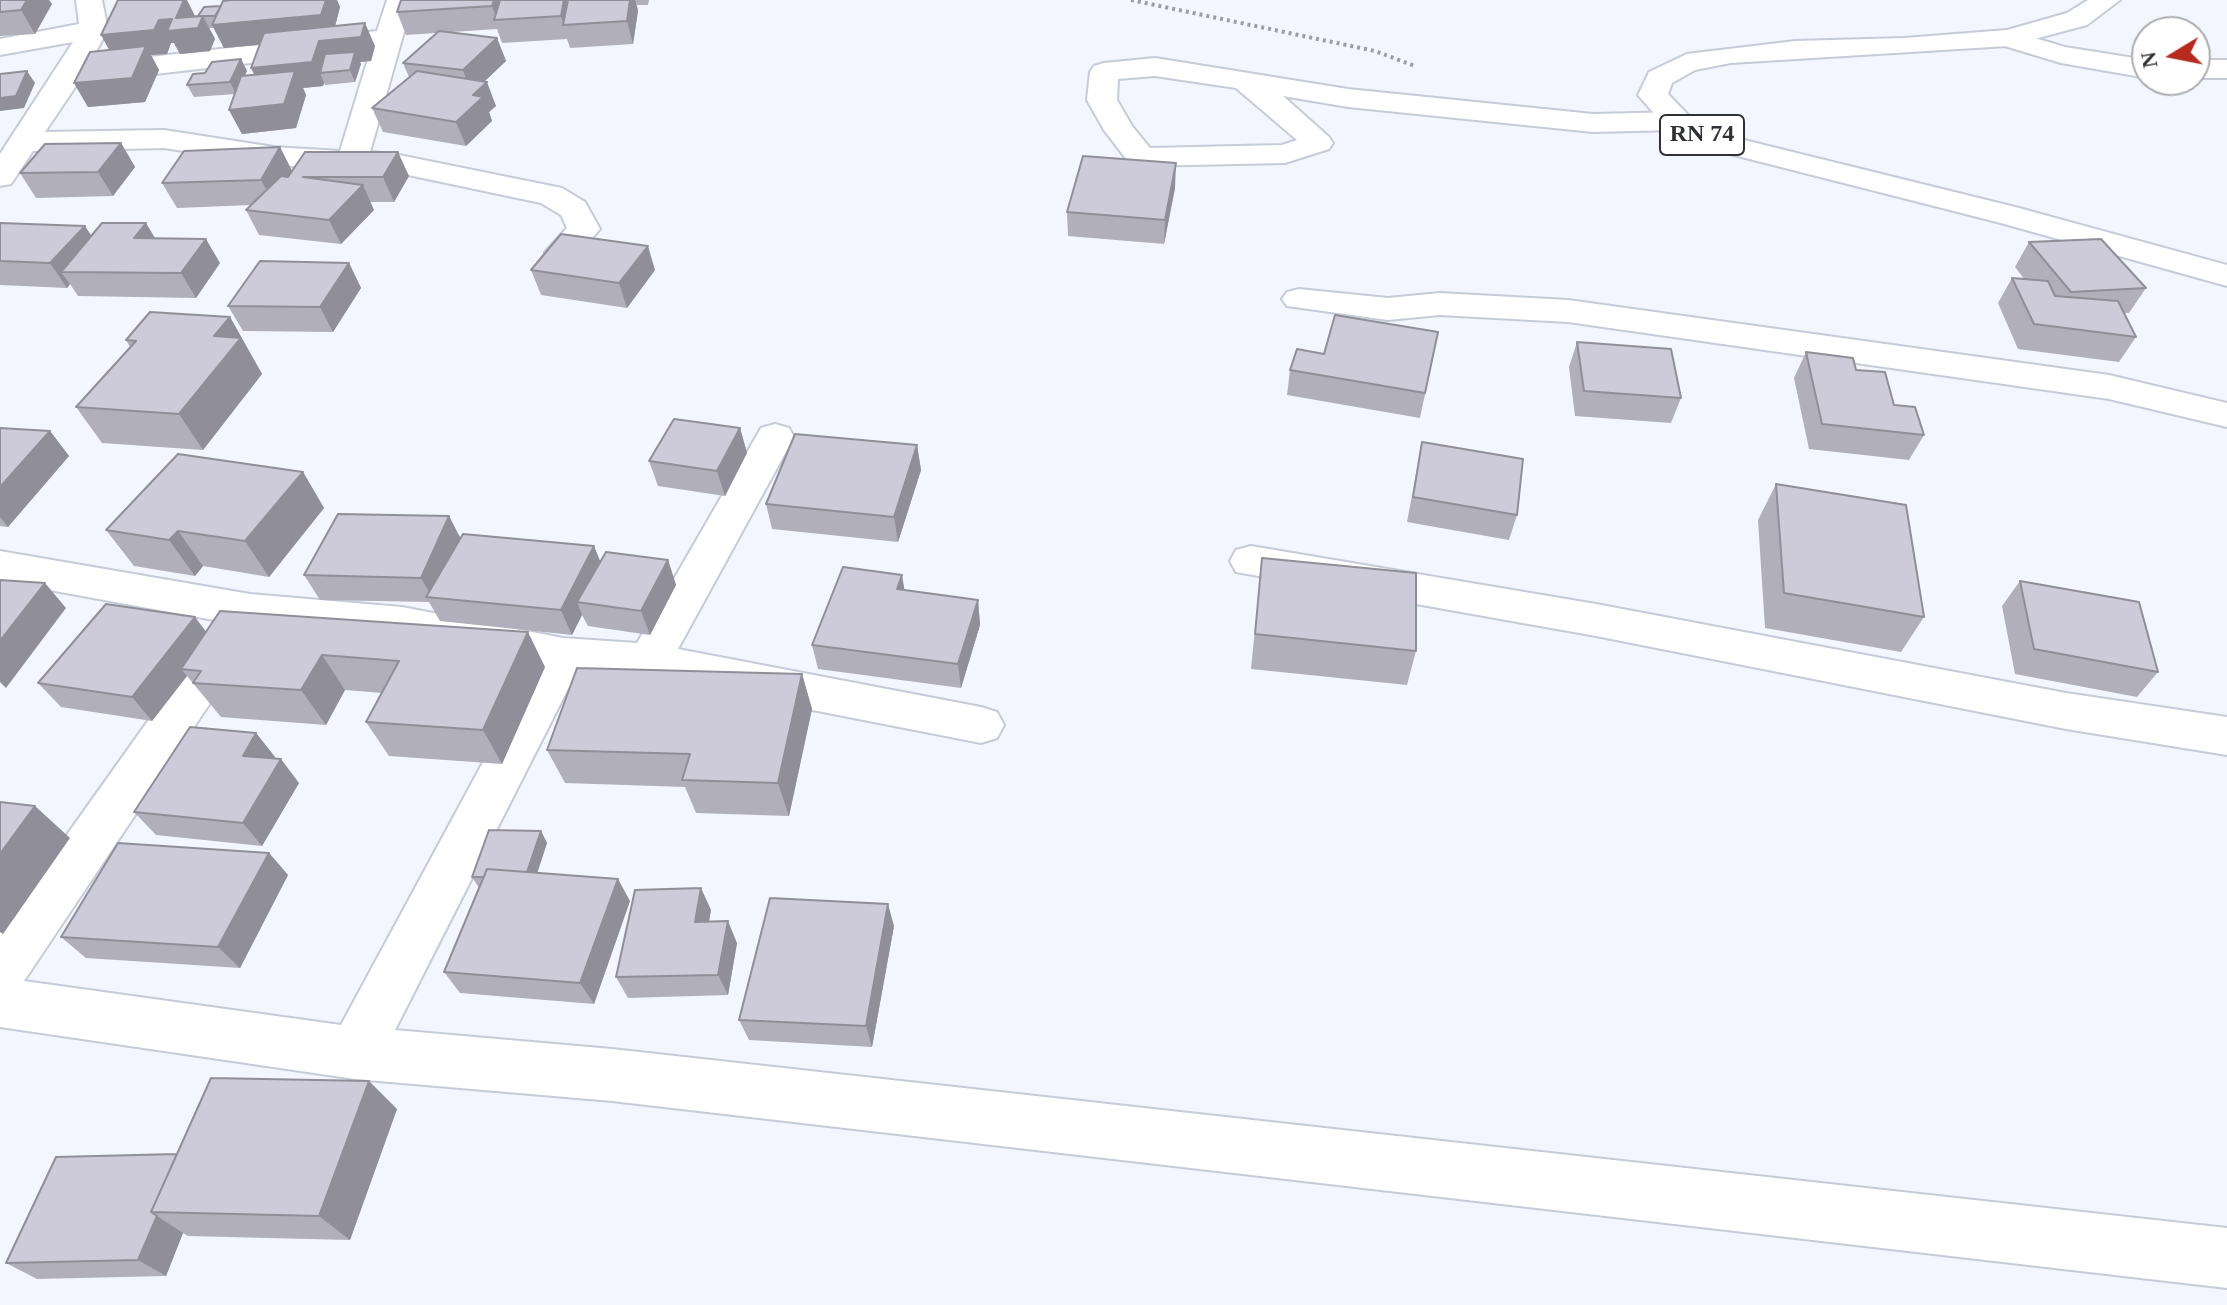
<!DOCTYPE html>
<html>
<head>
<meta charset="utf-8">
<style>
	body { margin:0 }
	#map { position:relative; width:2227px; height:1305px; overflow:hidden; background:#f3f6ff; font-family:"Times New Roman",serif }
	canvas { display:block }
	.north { position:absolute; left:2131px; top:16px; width:80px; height:80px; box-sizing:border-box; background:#fff; border:2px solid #acadaf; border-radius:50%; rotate:260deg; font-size:22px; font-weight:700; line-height:32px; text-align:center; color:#2f3136 }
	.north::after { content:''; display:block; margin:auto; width:28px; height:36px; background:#b72a1d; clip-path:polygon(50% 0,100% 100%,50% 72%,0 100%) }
</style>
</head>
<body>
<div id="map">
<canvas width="2227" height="1305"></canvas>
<div class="north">N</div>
</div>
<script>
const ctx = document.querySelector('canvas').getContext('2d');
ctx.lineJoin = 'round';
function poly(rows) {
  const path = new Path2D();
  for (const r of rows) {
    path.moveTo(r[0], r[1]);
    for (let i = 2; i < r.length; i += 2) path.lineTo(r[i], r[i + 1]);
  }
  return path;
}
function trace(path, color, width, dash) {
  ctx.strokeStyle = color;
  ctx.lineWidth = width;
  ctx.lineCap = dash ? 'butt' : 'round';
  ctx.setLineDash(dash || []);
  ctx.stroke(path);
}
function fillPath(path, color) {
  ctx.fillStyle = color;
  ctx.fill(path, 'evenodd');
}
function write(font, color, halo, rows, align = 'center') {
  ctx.font = font + ' "Times New Roman",serif';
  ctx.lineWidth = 6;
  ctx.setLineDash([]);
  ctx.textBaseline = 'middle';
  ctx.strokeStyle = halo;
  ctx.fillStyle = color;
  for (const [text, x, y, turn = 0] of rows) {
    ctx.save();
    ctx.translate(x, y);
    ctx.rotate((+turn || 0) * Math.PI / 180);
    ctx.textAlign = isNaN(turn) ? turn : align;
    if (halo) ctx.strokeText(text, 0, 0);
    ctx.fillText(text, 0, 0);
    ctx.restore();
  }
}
const path = poly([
	[1131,0,1375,51,1415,66]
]);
const minor = poly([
	[76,0,102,0,108,30,89,64,377,31,387,0,413,0,370,152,394,154,562,188,585,202,600,229,574,259,562,262,550,259,545,252,567,228,561,215,541,203,394,172,274,165,164,148,33,151,11,184,0,186,0,154,73,42,0,55,0,39,79,24,76,0],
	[371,49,340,151,274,147,164,130,45,132,78,83,371,49],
	[2008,30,2065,47,2147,60,2147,78,2061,63,1998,44,1994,38,1998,32,2008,30],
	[1155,58,1348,89,1593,114,1677,112,1688,115,1692,121,1688,127,1677,130,1593,132,1348,107,1283,96,1329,137,1333,143,1329,149,1285,163,1141,166,1130,164,1104,130,1087,100,1090,72,1094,66,1104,63,1155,58],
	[1155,76,1236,88,1297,140,1282,145,1150,148,1132,126,1117,100,1118,79,1155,76],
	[2195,60,2227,60,2227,78,2195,78,2195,60],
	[1299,289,1388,298,1440,293,1568,300,2109,375,2227,403,2227,427,2109,399,1568,322,1440,315,1388,320,1287,306,1282,299,1287,292,1299,289],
	[775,424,789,428,794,437,678,649,981,707,997,712,1004,725,997,738,981,743,649,678,576,673,395,1030,612,1049,2227,1228,2227,1288,612,1101,355,1079,0,1027,0,929,219,621,0,581,0,551,250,594,402,607,563,638,637,643,761,428,775,424],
	[261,627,402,639,535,666,341,1025,24,981,261,627],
	[1251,546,1596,604,2066,693,2227,717,2227,755,2066,729,1596,636,1236,572,1230,561,1236,550,1251,546]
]);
const primary = poly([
	[2088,0,2120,0,2087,25,2008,46,1731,63,1695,70,1672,83,1668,94,1688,115,1736,138,2019,208,2227,265,2227,286,1997,222,1714,150,1666,127,1638,95,1649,72,1687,54,1795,41,1904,38,2007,30,2067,13,2088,0]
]);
const wall = poly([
	[0,0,52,4,35,34,0,36],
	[232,0,337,0,340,7,335,26,375,46,371,61,360,62,361,64,355,82,325,85,324,83,323,86,303,88,306,95,296,128,242,134,229,110,235,94,194,97,187,85,205,73,241,59,247,71,245,76,255,75,251,68,260,45,224,48,214,28,209,28,215,39,210,51,180,54,174,43,171,43,167,54,151,55,159,70,145,102,88,107,74,83,109,50,117,3,195,16,220,6],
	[401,0,649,0,648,5,637,5,638,11,633,44,570,48,567,39,502,43,497,29,452,32,497,38,506,61,484,82,496,106,489,112,492,121,466,146,383,132,372,108,409,77,403,63,436,33,406,35,397,12],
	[121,143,135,167,113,196,36,198,20,173],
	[280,147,292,171,409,176,394,202,370,202,374,210,341,244,259,235,246,210,251,205,177,208,162,183],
	[1175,188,1164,244,1068,236,1067,212],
	[0,223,92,236,220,263,196,298,78,296,70,284,67,288,0,285],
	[2029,242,2146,288,2129,313,2124,313,2136,337,2119,362,2018,349,1998,303,2012,278,2025,280,2015,267],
	[349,263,361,288,333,332,243,331,228,306],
	[531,270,655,270,627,308,541,295],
	[230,317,262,374,203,450,102,443,76,407,130,347,126,340],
	[1438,332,1420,418,1287,395,1290,370,1324,354],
	[1577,342,1681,398,1671,423,1575,416,1569,367],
	[1806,352,1856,370,1924,435,1909,460,1809,449,1794,378],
	[0,428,50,431,69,456,8,527,0,526],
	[740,428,747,453,725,496,658,486,649,461],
	[1422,442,1517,515,1509,540,1407,522],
	[917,445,921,470,898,542,772,529,766,504],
	[303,472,324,508,269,577,203,566,195,576,134,566,106,530],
	[1776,484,1924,617,1901,652,1765,628,1758,520],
	[461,538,594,546,600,561,668,560,676,585,650,635,588,626,582,615,572,635,440,621,429,602,320,600,304,575],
	[1262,558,1416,651,1407,685,1251,669],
	[2020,581,2158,672,2137,697,2015,674,2002,606],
	[905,590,978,600,980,625,961,688,818,669,812,645],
	[206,632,545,667,502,764,389,756,366,722,382,693,345,690,326,725,221,717,187,676,152,721,61,707,38,683],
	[802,674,812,709,789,816,696,813,685,787,565,783,547,750],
	[256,733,275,757,273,759,299,783,262,846,156,835,134,812],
	[541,831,547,843,537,873,630,901,594,1004,460,993,444,972,479,888,472,877],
	[269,853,288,875,240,968,86,958,61,937],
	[711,910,709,921,737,943,728,995,628,998,616,977],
	[894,926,872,1047,749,1040,739,1020],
	[397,1109,350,1240,188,1236,183,1233,166,1276,37,1279,6,1263,177,1154]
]);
const shadedWall = poly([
	[27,0,49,0,52,4,35,34,21,10],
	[184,0,187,0,197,20,203,16,215,39,210,51,180,54,174,43,171,43,167,54,151,55,159,70,145,102,88,107,74,83,114,59,101,35,159,20],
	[326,0,337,0,340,7,332,38,224,48,212,25,219,24,215,16],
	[494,0,507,0,497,20,492,6],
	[564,0,571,0,564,25,561,16],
	[630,0,635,0,638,11,633,44,627,21],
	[365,23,375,46,371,61,360,62,361,64,355,82,350,70,320,73,324,83,323,86,303,88,306,95,296,128,242,134,229,110,263,92,251,68],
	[497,38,506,61,471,94,463,70],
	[241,59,247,71,236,94,230,82],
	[27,71,35,83,24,108,0,111,0,98],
	[487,82,496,106,489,112,492,121,466,146,456,122,473,95],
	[121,143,135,167,113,196,98,172],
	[280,147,292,171,274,204,261,180],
	[398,152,409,176,394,202,383,177],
	[1176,163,1175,188,1164,244,1165,220],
	[363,185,374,210,341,244,329,220],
	[146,223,161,248,134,238],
	[85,226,101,250,61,272,70,284,67,288,50,263],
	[206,239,220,263,196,298,181,273],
	[648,246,655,270,627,308,619,283],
	[349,263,361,288,333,332,320,307],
	[230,317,262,374,203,450,179,414,214,336],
	[740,428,747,453,725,496,717,471],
	[50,431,69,456,8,527,0,517,0,487],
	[917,445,921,470,898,542,894,517],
	[303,472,324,508,269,577,245,541],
	[449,516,462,541,432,597,421,578],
	[178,531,203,566,195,576,169,540],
	[594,546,604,571,577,602,582,615,572,635,561,610],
	[668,560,676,585,650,635,641,611],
	[902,575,906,599,897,589],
	[45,583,66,608,6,688,0,682,0,641],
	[978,600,980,625,961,688,958,664],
	[195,617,213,641,181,669,187,676,152,721,132,697],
	[528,632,545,667,502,764,483,730],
	[322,655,345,690,326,725,301,690],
	[802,674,812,709,789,816,778,783],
	[256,733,275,757,262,779,243,756],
	[281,759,299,783,262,846,243,823],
	[35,806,70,838,3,934,0,932,0,854],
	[541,831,547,843,532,889,525,878],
	[269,853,288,875,240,968,218,947],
	[618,879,630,901,594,1004,580,983],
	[701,888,711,910,705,943,695,922],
	[888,904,894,926,872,1047,866,1026],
	[728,921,737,943,728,995,718,975],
	[369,1081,397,1109,350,1240,319,1216],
	[157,1216,183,1233,166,1276,138,1260]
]);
const building = poly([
	[0,0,27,0,21,10,0,12,0,0],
	[118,0,184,0,176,18,203,16,198,28,167,31,172,19,159,20,154,30,101,35,118,0],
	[232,0,326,0,321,15,212,25,223,1,232,0],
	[401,0,494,0,492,6,397,12,401,0],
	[500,0,564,0,561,16,494,20,500,0],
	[568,0,630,0,627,21,563,25,568,0],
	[221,6,215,16,198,16,204,7,221,6],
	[365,23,361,37,319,41,312,62,251,68,264,33,365,23],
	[439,31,497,38,463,70,403,63,439,31],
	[146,46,132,78,74,83,90,52,146,46],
	[355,52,350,70,320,73,325,54,355,52],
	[241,59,230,82,187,85,193,74,205,73,212,62,241,59],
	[27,71,16,96,0,98,0,74,27,71],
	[295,71,284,104,229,110,241,76,295,71],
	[417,71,487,82,473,95,483,97,456,122,372,108,417,71],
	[121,143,98,172,20,173,45,144,121,143],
	[280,147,261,180,162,183,184,151,280,147],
	[305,152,398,152,383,177,303,177,363,185,329,220,246,210,281,176,288,177,305,152],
	[1083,156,1176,163,1165,220,1067,212,1083,156],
	[0,223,85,226,50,263,0,261,0,223],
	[102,223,146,223,134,238,206,239,181,273,61,272,102,223],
	[561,234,648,246,619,283,531,270,561,234],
	[2101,239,2146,288,2071,292,2029,242,2101,239],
	[260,261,349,263,320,307,228,306,260,261],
	[2012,278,2048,281,2055,296,2118,301,2136,337,2034,324,2012,278],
	[150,312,230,317,214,336,241,338,179,414,76,407,136,341,126,340,150,312],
	[1335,315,1438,332,1425,393,1290,370,1297,349,1324,354,1335,315],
	[1577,342,1671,349,1681,398,1584,391,1577,342],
	[1806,352,1853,358,1856,370,1885,372,1894,405,1915,407,1924,435,1822,424,1806,352],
	[674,419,740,428,717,471,649,461,674,419],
	[0,428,50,431,0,487,0,428],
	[795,434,917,445,894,517,766,504,795,434],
	[1422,442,1523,459,1517,515,1413,497,1422,442],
	[178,454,303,472,245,541,178,531,169,540,106,530,178,454],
	[1776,484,1906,505,1924,617,1784,593,1776,484],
	[338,514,449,516,421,578,304,575,338,514],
	[463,534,594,546,561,610,426,597,463,534],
	[606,552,668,560,641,611,577,602,606,552],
	[1262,558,1416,573,1416,651,1255,634,1262,558],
	[843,567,902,575,897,589,978,600,958,664,812,645,843,567],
	[0,580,45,583,0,641,0,580],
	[2020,581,2139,602,2158,672,2034,649,2020,581],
	[106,604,195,617,132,697,38,683,106,604],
	[220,611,528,632,483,730,366,722,399,661,322,655,301,690,193,683,201,671,181,669,220,611],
	[577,668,802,674,778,783,682,780,690,754,547,750,577,668],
	[190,727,256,733,243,756,281,759,243,823,134,812,190,727],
	[0,802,35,806,0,854,0,802],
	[489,830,541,831,527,872,487,869,484,877,472,877,489,830],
	[118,843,269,853,218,947,61,937,118,843],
	[487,869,618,879,580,983,444,972,487,869],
	[701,888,695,922,728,921,718,975,616,977,635,890,701,888],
	[770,898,888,904,866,1026,739,1020,770,898],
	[211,1078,369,1081,319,1216,151,1212,211,1078],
	[177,1154,151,1212,157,1216,138,1260,6,1263,56,1157,177,1154]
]);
const shields = [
	[1702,135,84]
];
const shieldNames = [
	["RN 74",1702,135]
];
trace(minor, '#c6cbd9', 4);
trace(primary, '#c6cbd9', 4);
trace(path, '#9c9ea5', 4, [3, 4]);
fillPath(minor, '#fff');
fillPath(primary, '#fff');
fillPath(wall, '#b0afbb');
fillPath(shadedWall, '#908e98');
fillPath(building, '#cdcbd9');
trace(building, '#908e98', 2);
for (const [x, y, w] of shields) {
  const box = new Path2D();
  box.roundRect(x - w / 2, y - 20, w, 40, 6);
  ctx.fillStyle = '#fff';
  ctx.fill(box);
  trace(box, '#2f3136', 2);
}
write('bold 24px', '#2f3136', null, shieldNames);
</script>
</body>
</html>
